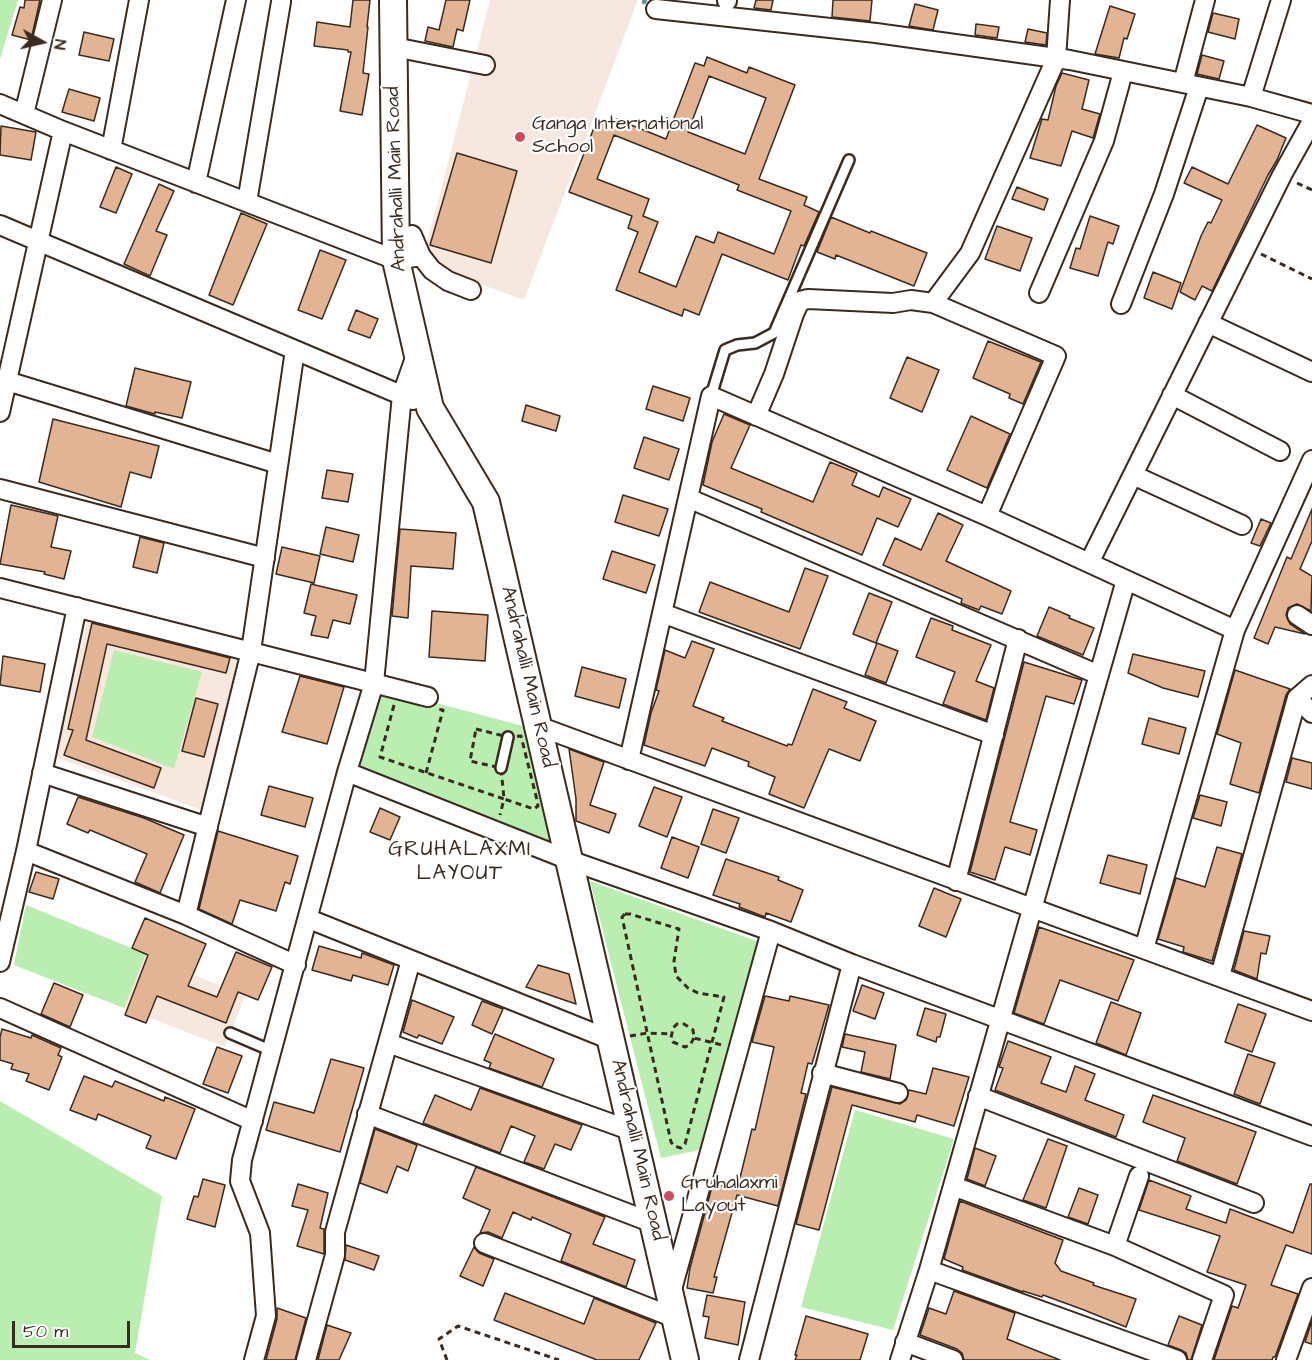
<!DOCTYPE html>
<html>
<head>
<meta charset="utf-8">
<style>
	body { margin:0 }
	#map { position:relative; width:1312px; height:1360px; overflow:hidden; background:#fff; font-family:"Architects Daughter",sans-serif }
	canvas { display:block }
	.north { position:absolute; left:12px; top:12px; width:60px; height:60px; -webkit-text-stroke:4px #fff; paint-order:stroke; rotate:98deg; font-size:16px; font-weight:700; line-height:24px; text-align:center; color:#3b2a1e }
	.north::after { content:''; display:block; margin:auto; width:21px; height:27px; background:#3b2a1e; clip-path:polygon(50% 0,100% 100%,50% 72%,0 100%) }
	.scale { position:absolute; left:12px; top:1321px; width:118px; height:27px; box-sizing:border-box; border:3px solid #3b2a1e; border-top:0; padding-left:8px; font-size:18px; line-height:21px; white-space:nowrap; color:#3b2a1e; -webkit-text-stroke:4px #fff; paint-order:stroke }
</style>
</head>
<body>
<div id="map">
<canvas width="1312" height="1360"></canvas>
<div class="north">N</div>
<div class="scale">50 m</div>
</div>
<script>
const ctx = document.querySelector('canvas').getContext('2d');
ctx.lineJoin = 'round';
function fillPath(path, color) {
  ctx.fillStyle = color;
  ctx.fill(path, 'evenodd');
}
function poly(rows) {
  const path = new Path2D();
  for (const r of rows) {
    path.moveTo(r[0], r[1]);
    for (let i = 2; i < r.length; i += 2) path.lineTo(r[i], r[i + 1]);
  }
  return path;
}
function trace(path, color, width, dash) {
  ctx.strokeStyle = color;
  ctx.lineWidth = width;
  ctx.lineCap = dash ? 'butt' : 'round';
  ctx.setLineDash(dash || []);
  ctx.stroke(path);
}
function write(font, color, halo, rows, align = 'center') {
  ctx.font = font + ' "Architects Daughter",sans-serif';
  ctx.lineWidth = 4.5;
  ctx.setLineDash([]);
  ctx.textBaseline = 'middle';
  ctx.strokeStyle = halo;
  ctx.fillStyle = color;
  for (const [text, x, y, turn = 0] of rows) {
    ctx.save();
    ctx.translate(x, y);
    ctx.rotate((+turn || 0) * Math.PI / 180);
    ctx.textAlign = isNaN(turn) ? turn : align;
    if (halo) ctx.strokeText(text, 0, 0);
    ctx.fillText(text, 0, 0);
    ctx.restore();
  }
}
const built = poly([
	[490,0,638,0,524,300,434,267,425,251],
	[88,615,243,655,202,810,55,757],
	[26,905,245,996,225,1047,14,965]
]);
const green = poly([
	[0,0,18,0,0,59],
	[114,650,202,672,174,769,92,737],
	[379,688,523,726,551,844,360,770],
	[590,881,762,943,700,1150,661,1158],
	[26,905,146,954,124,1008,14,965],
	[0,1101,162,1196,135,1353,150,1360,0,1360],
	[855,1110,954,1139,893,1330,801,1307]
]);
const stream = poly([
	[644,2,645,0]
]);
const building = poly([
	[25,0,40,0,31,40,12,35,20,7,24,8,25,0],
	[353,0,370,0,367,27,368,27,363,73,369,74,362,115,340,111,351,52,348,52,348,50,314,46,317,22,350,27,353,0],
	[446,0,470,0,463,31,457,29,453,47,425,41,428,27,439,30,446,0],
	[756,0,773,0,771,10,754,8,756,0],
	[833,0,872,0,870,21,832,17,833,0],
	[915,4,938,10,933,30,909,26,915,4],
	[1110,6,1135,14,1127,39,1124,38,1119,58,1095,54,1110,6],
	[1213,13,1239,19,1235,39,1208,32,1213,13],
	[976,24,999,27,997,38,975,35,976,24],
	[1028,29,1047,33,1046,45,1025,42,1028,29],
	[84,32,114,39,109,61,79,55,84,32],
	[1202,55,1224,61,1219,79,1197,74,1202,55],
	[707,57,747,73,749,67,795,85,759,179,807,197,804,205,819,212,804,246,801,245,788,280,722,254,699,315,684,309,682,316,616,290,638,232,628,228,632,216,569,192,597,120,613,126,616,119,666,139,695,63,704,66,707,57],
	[709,76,766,98,745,154,688,132,709,76],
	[614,135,739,185,737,190,791,211,774,254,718,232,714,243,696,236,676,287,639,272,658,222,643,216,649,199,597,179,614,135],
	[1062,73,1089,80,1082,109,1100,114,1093,138,1072,131,1061,166,1030,158,1042,119,1048,120,1056,86,1062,73],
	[69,89,100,98,94,121,62,112,69,89],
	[1257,125,1286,138,1277,160,1268,175,1212,291,1202,286,1195,300,1180,292,1201,236,1208,222,1211,223,1222,200,1184,183,1192,167,1228,184,1257,125],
	[1,126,36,132,31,160,0,155,1,126],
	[457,153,517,171,491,263,430,245,457,153],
	[116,167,132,174,116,213,100,207,116,167],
	[159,184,174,191,156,231,167,235,150,276,124,264,159,184],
	[1017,187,1048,199,1044,210,1012,199,1017,187],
	[241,213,267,224,233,305,209,295,241,213],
	[1090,216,1119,226,1113,244,1108,242,1098,276,1070,268,1076,248,1080,249,1090,216],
	[831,217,870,233,871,231,927,253,914,286,836,255,835,259,817,252,831,217],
	[997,226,1032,238,1020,271,985,259,997,226],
	[320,250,346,260,322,319,298,310,320,250],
	[1153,272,1181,283,1172,309,1144,298,1153,272],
	[356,310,378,319,370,338,348,330,356,310],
	[988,341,1041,362,1023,404,1009,398,1010,394,973,378,988,341],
	[907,357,939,370,922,412,890,398,907,357],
	[135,368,191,382,182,418,155,412,155,414,126,406,135,368],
	[653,386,690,398,683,421,646,409,653,386],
	[526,405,560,416,556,431,522,421,526,405],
	[724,414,750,425,731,468,813,502,830,462,857,473,852,485,879,497,883,487,911,499,898,527,877,518,862,555,761,512,762,509,703,485,712,442,724,414],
	[971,416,1010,434,987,488,947,470,971,416],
	[53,419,159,446,151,478,130,472,121,507,39,482,53,419],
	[644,437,679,449,669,480,634,468,644,437],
	[327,470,353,474,348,502,322,498,327,470],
	[623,495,668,509,659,536,615,522,623,495],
	[11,505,58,516,51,547,71,551,64,579,44,574,45,572,0,564,11,505],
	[1312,509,1312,541,1300,569,1312,576,1311,611,1297,604,1288,608,1286,615,1290,624,1305,634,1275,627,1268,644,1254,638,1287,557,1291,559,1312,509],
	[938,513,963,525,946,561,1011,591,1002,614,981,606,979,610,961,603,962,599,883,565,895,538,921,550,938,513],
	[1261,519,1271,523,1260,546,1251,543,1261,519],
	[326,527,359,535,353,562,320,554,326,527],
	[400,529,456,533,453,569,411,566,408,618,392,616,400,529],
	[140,537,164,543,157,573,133,567,140,537],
	[282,547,320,556,314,583,276,574,282,547],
	[612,551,655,565,646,593,603,579,612,551],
	[805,568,828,576,800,649,699,612,710,582,789,612,805,568],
	[311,584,357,595,350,624,333,620,328,638,311,635,316,616,304,613,311,584],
	[869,593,892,602,876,643,853,634,869,593],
	[1049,607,1070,616,1069,618,1094,628,1083,655,1037,636,1049,607],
	[432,611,488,615,485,661,429,657,432,611],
	[931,618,953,626,952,630,991,645,976,681,994,688,986,720,943,704,955,672,916,657,931,618],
	[92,623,230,658,226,673,107,644,86,740,161,768,154,788,64,755,73,730,68,729,92,623],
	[692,641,714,649,693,706,724,718,722,721,787,746,788,744,792,745,813,689,847,702,844,708,876,721,860,761,829,749,804,808,769,794,775,777,748,766,749,762,712,748,705,766,644,745,651,713,659,691,656,690,665,650,685,658,692,641],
	[877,643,898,651,886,683,865,675,877,643],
	[1133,654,1205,671,1198,697,1163,688,1128,673,1133,654],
	[3,656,45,664,40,692,0,685,3,656],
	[1024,662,1082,680,1074,704,1046,696,1010,822,1037,830,1030,855,1005,847,995,880,970,872,1024,662],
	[582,667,626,679,619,708,575,696,582,667],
	[1235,670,1290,689,1286,695,1259,793,1230,784,1241,743,1217,734,1235,670],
	[300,676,344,687,327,744,282,732,300,676],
	[196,698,218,704,204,757,182,751,196,698],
	[1149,718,1186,728,1179,754,1142,744,1149,718],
	[569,749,604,762,590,805,616,814,609,833,576,821,576,799,569,749],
	[1292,758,1312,763,1312,789,1286,782,1292,758],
	[269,786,313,798,305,827,261,815,269,786],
	[654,787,682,797,667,837,639,826,654,787],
	[1200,795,1227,802,1221,826,1193,818,1200,795],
	[78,797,144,818,184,835,160,893,135,882,147,854,90,830,88,833,67,824,78,797],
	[380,808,400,817,390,840,370,832,380,808],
	[713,809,739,818,726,853,701,844,713,809],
	[218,831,298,856,290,884,285,882,276,911,240,900,232,924,199,909,218,831],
	[672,837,699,847,688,878,661,868,672,837],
	[1217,847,1242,854,1212,961,1183,952,1184,947,1158,939,1176,878,1205,887,1217,847],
	[1108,855,1147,865,1140,894,1100,883,1108,855],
	[726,859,779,877,778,880,803,890,791,922,766,913,765,917,739,907,740,904,713,895,726,859],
	[36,872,59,879,53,899,29,892,36,872],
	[934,888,961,899,946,937,919,926,934,888],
	[145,918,206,944,188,986,217,997,236,952,272,967,258,1000,238,992,226,1023,157,996,146,1023,125,1015,148,955,132,948,145,918],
	[1039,927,1134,960,1118,1001,1060,980,1044,1024,1014,1013,1039,927],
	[1244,931,1270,936,1266,954,1261,953,1257,979,1234,970,1244,931],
	[319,946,361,958,362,953,394,965,388,985,353,975,351,981,312,970,319,946],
	[538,965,569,974,576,1004,526,987,538,965],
	[54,983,83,995,70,1027,41,1014,54,983],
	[862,985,884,993,875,1019,853,1011,862,985],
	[765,996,789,1001,790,996,829,1005,812,1064,808,1063,801,1093,806,1094,778,1206,737,1195,714,1277,717,1277,713,1293,687,1288,690,1268,713,1183,737,1190,752,1129,755,1130,774,1047,752,1042,765,996],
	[412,1000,454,1017,442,1044,419,1035,417,1038,403,1032,412,1000],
	[482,1001,503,1009,492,1034,472,1025,482,1001],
	[1111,1002,1141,1013,1126,1055,1096,1043,1111,1002],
	[1238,1004,1266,1014,1252,1052,1225,1042,1238,1004],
	[925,1008,946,1014,940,1037,937,1037,936,1042,917,1035,925,1008],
	[2,1029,31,1038,32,1035,61,1048,58,1055,62,1057,49,1090,26,1081,29,1074,11,1069,13,1064,0,1060,0,1037,2,1029],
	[495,1034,554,1059,542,1087,489,1068,491,1063,484,1060,495,1034],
	[845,1034,896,1045,890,1079,861,1072,865,1052,842,1047,845,1034],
	[1008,1041,1051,1057,1041,1083,1066,1092,1075,1066,1095,1074,1085,1100,1124,1115,1116,1137,995,1090,1003,1068,999,1067,1008,1041],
	[217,1047,242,1056,228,1093,203,1084,217,1047],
	[1248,1054,1275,1063,1260,1104,1234,1094,1248,1054],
	[331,1059,364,1068,340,1152,266,1130,274,1102,314,1113,331,1059],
	[933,1068,969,1077,954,1126,917,1115,915,1122,852,1105,819,1230,796,1224,832,1087,900,1104,906,1100,909,1090,926,1094,933,1068],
	[84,1076,112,1087,115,1081,164,1101,165,1097,195,1109,176,1159,146,1148,151,1136,98,1114,96,1120,70,1110,84,1076],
	[480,1088,582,1125,571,1150,555,1144,544,1169,524,1162,535,1136,511,1126,500,1153,423,1123,435,1095,471,1110,480,1088],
	[1153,1095,1256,1132,1237,1184,1177,1161,1185,1138,1143,1122,1153,1095],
	[375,1129,417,1145,408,1171,397,1166,387,1193,360,1183,375,1129],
	[1048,1139,1067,1146,1046,1208,1023,1200,1048,1139],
	[975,1148,996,1156,985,1186,967,1179,975,1148],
	[476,1167,605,1217,593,1244,635,1260,626,1287,561,1261,571,1234,532,1217,531,1220,513,1212,502,1238,488,1232,480,1233,490,1210,463,1198,476,1167],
	[203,1179,225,1185,215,1227,187,1219,194,1196,198,1197,203,1179],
	[1149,1180,1191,1196,1186,1209,1226,1223,1230,1209,1293,1233,1310,1184,1312,1184,1312,1254,1286,1245,1271,1285,1298,1294,1275,1357,1273,1357,1272,1360,1214,1360,1232,1306,1238,1308,1246,1285,1207,1272,1220,1236,1139,1210,1149,1180],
	[298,1184,328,1193,320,1228,324,1229,324,1254,297,1246,308,1210,292,1206,298,1184],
	[1079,1188,1098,1195,1088,1224,1068,1217,1079,1188],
	[960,1201,1063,1240,1055,1263,1061,1271,1094,1283,1093,1285,1136,1299,1126,1327,1084,1310,1043,1295,1042,1297,1023,1291,1023,1292,962,1270,963,1267,944,1259,960,1201],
	[346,1245,379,1256,374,1270,345,1260,346,1245],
	[474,1247,479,1253,494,1259,483,1286,460,1276,474,1247],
	[954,1291,1015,1313,1007,1339,1060,1360,964,1360,962,1353,957,1349,920,1335,929,1308,946,1314,954,1291],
	[505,1293,584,1324,594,1298,656,1323,639,1360,597,1360,494,1320,505,1293],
	[707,1295,745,1302,738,1345,705,1338,709,1317,703,1316,707,1295],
	[277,1308,306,1318,295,1360,266,1360,277,1319,277,1308],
	[806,1316,868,1334,860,1360,795,1360,797,1355,795,1355,806,1316],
	[1179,1316,1202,1325,1191,1360,1188,1360,1186,1353,1181,1350,1168,1345,1179,1316],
	[1312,1321,1312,1344,1305,1342,1312,1321],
	[327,1325,351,1333,339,1360,318,1360,327,1325]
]);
const path = poly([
	[1297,183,1312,190],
	[1261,254,1312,279],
	[394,705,380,757,504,799,500,815],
	[476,729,508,737,521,736,537,800,538,806,534,809,504,799,501,768,470,761,476,729],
	[426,773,443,710,437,709],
	[625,914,630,914,679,929,674,961,676,976,688,988,698,993,724,997,685,1144,681,1148,674,1146,671,1142,622,917,625,914],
	[630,1036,647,1033,671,1034],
	[694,1038,690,1045,685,1047,673,1042,671,1038,673,1028,677,1024,684,1024,693,1030,694,1038,722,1045],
	[447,1360,439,1339,458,1326,559,1360]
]);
const service = poly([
	[711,396,725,350,737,345,755,343,774,333,849,160],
	[501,768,508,737],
	[230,1033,272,1051]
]);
const minor = poly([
	[727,1,727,0],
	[656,9,876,33,1070,60,1251,97,1312,114],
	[394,47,485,65],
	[1183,83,1205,0],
	[1251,97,1281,0],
	[0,104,63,131,396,260,421,256],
	[24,114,52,0],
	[111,150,139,0],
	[196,183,236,0],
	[247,202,281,2],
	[0,225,413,400],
	[412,235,421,256,432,270,448,281,471,290],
	[1039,293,1104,141,1123,72],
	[933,303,970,253,1056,59,1060,0],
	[1121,304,1164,194,1199,87],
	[1208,323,1312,372],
	[7,381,278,464],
	[1172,395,1280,451],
	[0,412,63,131],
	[756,416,774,374,794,314,800,301,808,299,893,303,911,300,933,303,1056,356,987,516],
	[1133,475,1242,525],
	[0,489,265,558],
	[688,498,1099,675],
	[1089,563,1282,175,1312,121],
	[0,588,428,697],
	[662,613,994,735],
	[1297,615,1312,625],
	[1297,698,1312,713],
	[538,726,1312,1011],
	[629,760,711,396,987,516,1235,630],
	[347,772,569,860,771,931,852,964,1312,1136],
	[42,773,208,827],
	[26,851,186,915,296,965],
	[956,881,1018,639],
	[186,915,251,651,295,350],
	[309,919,611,1040],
	[1144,949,1235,630,1312,460],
	[0,962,26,851,77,607],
	[1220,976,1297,698,1312,685],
	[0,1008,253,1121],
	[388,1043,632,1131],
	[822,1073,898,1093],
	[978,1096,1254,1203],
	[367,1114,653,1223],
	[953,1186,1115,1246,1224,1295,1202,1360],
	[484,1243,675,1318],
	[1115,1246,1139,1176],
	[929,1270,1177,1360],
	[671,1293,771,931],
	[905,1342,953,1360],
	[254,1360,266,1316,260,1233,240,1181,242,1160,347,772,374,683,402,395,417,352],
	[306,1360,335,1255,335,1232,411,960],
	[749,1360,852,964],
	[900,1360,929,1270,1126,580],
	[1286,1360,1312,1288]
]);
const secondary = poly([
	[393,0,396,260,430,408,486,502,685,1360]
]);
const markers = [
	[520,137,6,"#d1495b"],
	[669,1196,6,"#d1495b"]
];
const poiNames = [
	["Ganga International",532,125],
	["School",532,148],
	["Gruhalaxmi",681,1184],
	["Layout",681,1207]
];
const streetNames = [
	["Andrahalli Main Road",397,179,-92],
	["Andrahalli Main Road",527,677,77],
	["Andrahalli Main Road",637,1150,77]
];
const neighbourhoodNames = [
	["GRUHALAXMI",460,851],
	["LAYOUT",460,875]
];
fillPath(built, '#f7e8df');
fillPath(green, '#b9eeb0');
trace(stream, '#678f94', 4.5);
fillPath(building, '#e3b494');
trace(building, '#3b2a1e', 1.5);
trace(service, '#3b2a1e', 14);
trace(minor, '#3b2a1e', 22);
trace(secondary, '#3b2a1e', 30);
trace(path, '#3b2a1e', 3, [6, 4.5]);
trace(service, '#fff', 9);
trace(minor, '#fff', 18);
trace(secondary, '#fff', 26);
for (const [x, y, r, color] of markers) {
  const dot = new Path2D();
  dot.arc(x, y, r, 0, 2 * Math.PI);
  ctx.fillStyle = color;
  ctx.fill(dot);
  trace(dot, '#fff', 2);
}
write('20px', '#3b2a1e', '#fff', poiNames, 'left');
write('20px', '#3b2a1e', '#fff', streetNames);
ctx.letterSpacing = '1.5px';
write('21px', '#3b2a1e', '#fff', neighbourhoodNames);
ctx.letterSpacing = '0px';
</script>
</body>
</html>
